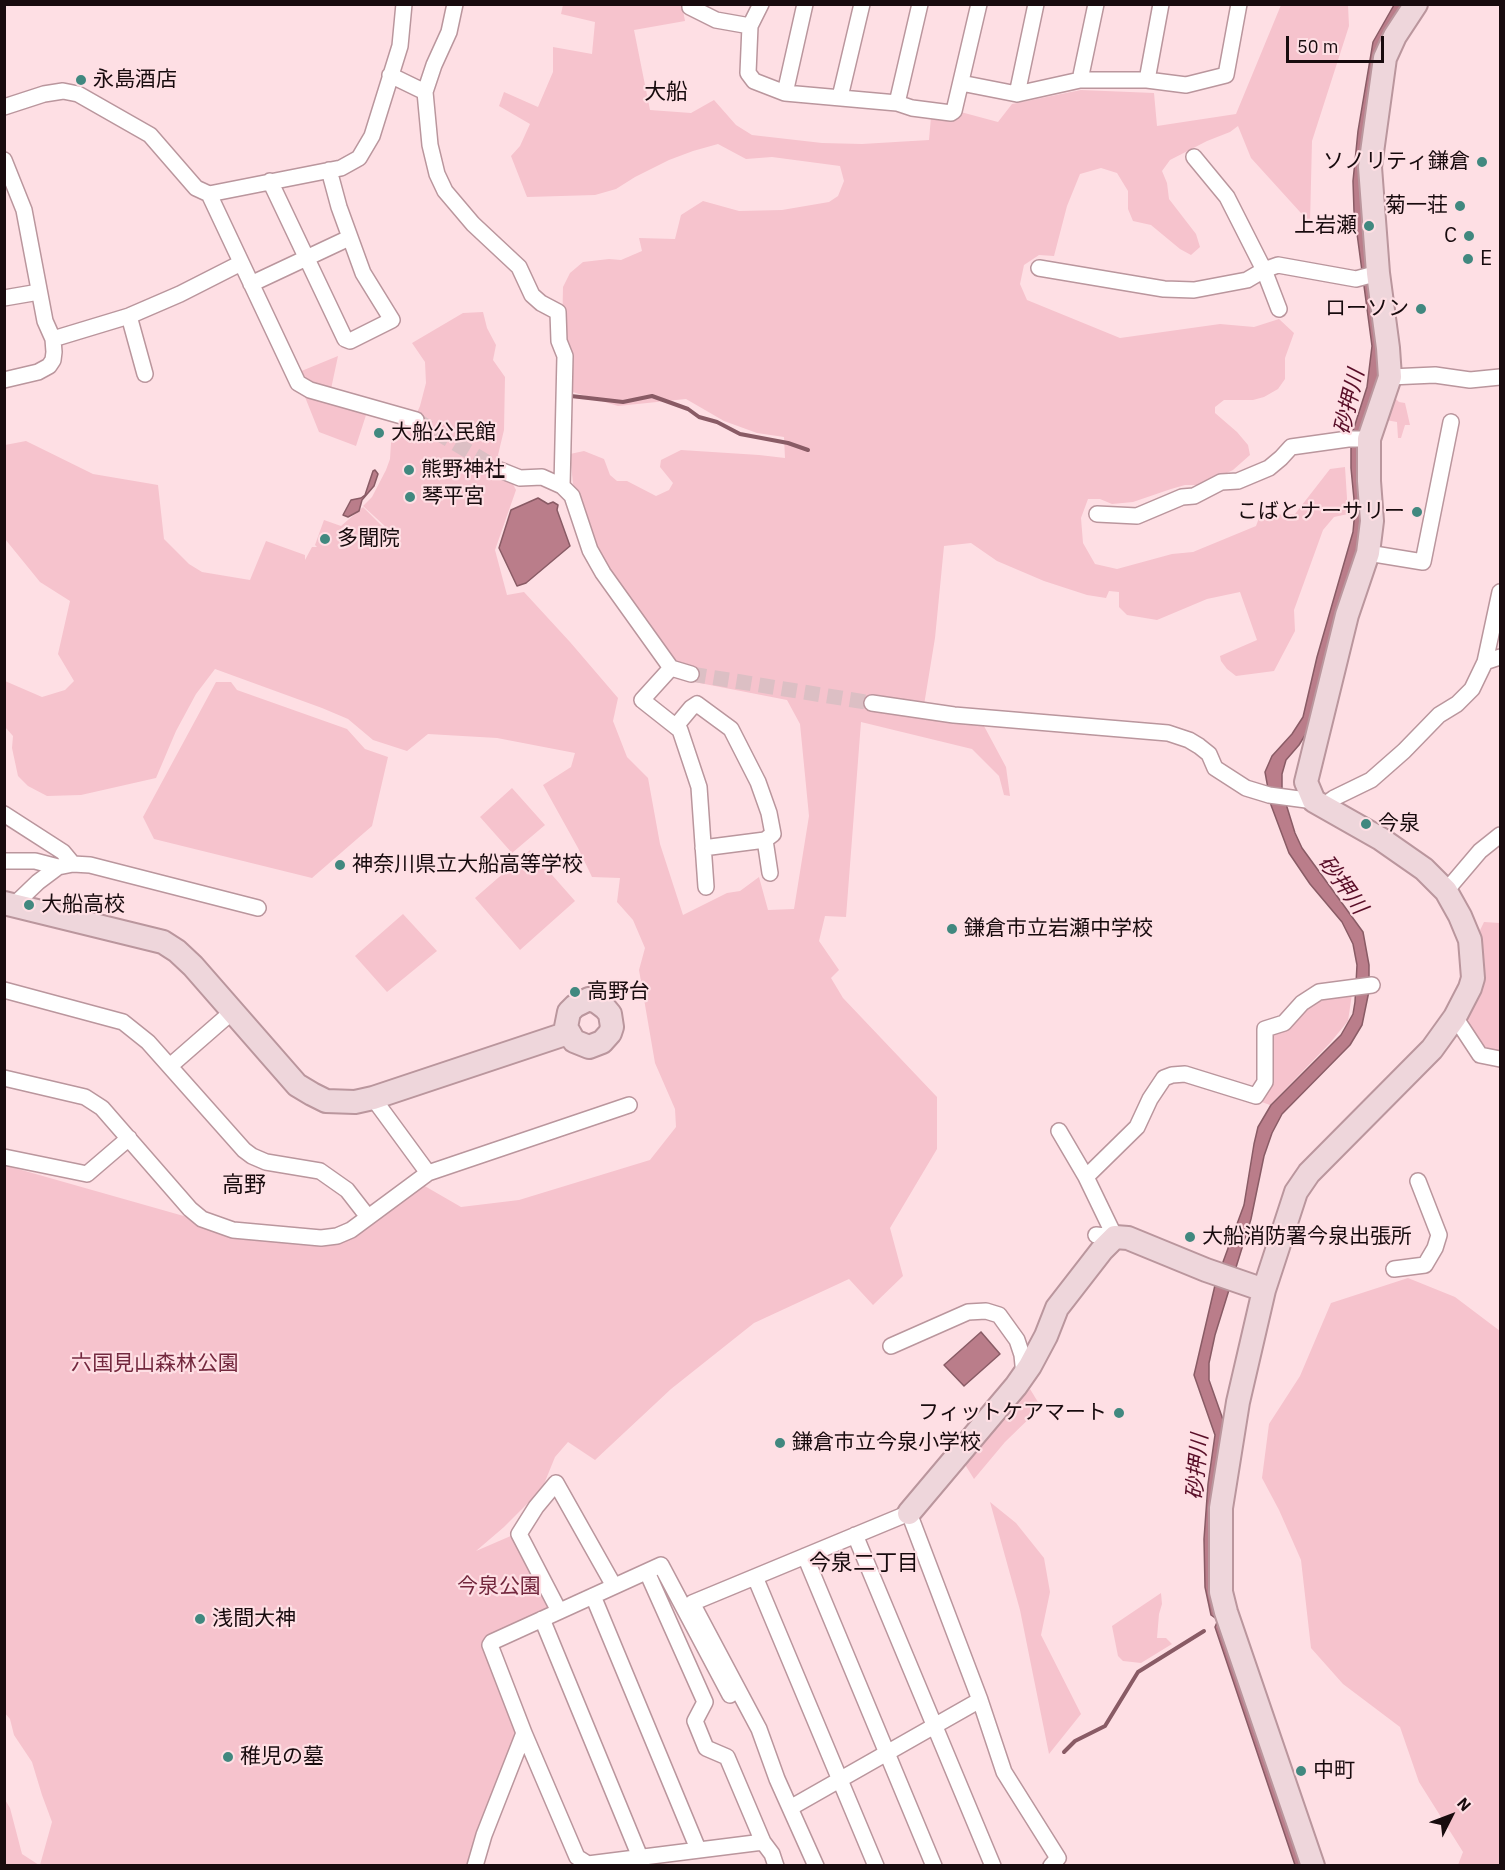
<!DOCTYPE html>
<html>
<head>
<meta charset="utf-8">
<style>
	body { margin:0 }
	#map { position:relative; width:1505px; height:1870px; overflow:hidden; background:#fedfe4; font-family:"IBM Plex Sans",sans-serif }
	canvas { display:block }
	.frame { position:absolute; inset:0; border:6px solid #180b0e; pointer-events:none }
	.north { position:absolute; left:1421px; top:1786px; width:60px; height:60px; -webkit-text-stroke:4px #fedfe4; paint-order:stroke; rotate:48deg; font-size:16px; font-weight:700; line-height:24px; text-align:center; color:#180b0e }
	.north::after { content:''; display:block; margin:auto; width:21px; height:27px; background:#180b0e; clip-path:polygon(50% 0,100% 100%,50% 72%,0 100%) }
	.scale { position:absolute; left:1286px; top:36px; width:98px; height:27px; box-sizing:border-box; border:3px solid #180b0e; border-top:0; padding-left:8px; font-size:18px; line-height:21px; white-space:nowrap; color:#180b0e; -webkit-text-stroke:4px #fedfe4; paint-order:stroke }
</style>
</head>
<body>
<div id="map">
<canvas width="1505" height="1870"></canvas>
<div class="frame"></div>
<div class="north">N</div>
<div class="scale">50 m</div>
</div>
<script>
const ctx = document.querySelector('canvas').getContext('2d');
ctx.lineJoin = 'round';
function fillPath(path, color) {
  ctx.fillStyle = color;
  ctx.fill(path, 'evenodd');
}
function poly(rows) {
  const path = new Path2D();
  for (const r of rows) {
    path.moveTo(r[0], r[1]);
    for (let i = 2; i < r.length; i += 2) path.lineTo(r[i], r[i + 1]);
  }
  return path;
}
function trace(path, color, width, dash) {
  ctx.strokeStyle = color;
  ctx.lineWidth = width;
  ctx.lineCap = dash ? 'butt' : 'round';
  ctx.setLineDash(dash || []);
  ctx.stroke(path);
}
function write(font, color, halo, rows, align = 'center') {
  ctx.font = font + ' "IBM Plex Sans","Noto Sans JP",sans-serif';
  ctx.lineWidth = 4.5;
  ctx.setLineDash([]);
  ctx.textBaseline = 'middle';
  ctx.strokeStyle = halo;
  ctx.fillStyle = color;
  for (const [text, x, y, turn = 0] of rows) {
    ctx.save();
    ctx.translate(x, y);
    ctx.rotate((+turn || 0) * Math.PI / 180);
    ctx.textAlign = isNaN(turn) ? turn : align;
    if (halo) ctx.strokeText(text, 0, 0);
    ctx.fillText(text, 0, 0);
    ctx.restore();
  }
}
const green = poly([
	[563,5,682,5,685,21,634,30,650,110,691,113,714,100,736,125,752,135,822,143,862,144,929,140,931,117,957,111,998,122,1012,104,1081,90,1154,93,1157,126,1236,114,1281,5,1348,5,1349,26,1312,141,1310,223,1251,158,1238,126,1230,132,1207,141,1170,160,1162,171,1167,183,1169,199,1196,234,1200,247,1191,255,1180,249,1151,225,1133,221,1128,209,1128,191,1117,173,1101,168,1080,174,1067,206,1054,256,1039,255,1024,265,1020,284,1027,300,1120,338,1220,324,1254,327,1279,319,1294,333,1285,358,1285,379,1278,389,1264,397,1253,400,1224,400,1215,407,1215,413,1237,432,1248,445,1250,455,1233,470,1202,485,1185,485,1171,489,1133,502,1112,504,1100,499,1088,499,1081,518,1083,543,1095,564,1117,569,1172,554,1193,552,1256,526,1259,518,1267,515,1295,514,1330,469,1345,467,1348,514,1334,517,1323,530,1294,610,1295,631,1274,671,1236,676,1227,669,1221,661,1220,656,1257,640,1240,592,1207,599,1157,620,1127,615,1119,607,1119,592,1109,591,1106,598,1087,595,1044,581,997,561,971,543,944,546,935,638,924,705,878,711,984,726,1006,767,1010,796,1004,795,999,776,972,749,861,722,846,917,825,916,819,941,839,970,831,978,843,998,937,1097,937,1149,890,1228,903,1276,873,1305,849,1279,754,1323,671,1389,595,1460,568,1442,555,1457,542,1489,504,1527,476,1551,513,1535,549,1603,546,1609,484,1638,518,1733,467,1865,40,1865,52,1822,42,1795,32,1762,14,1735,10,1719,4,1712,4,1165,233,1230,337,1236,416,1181,461,1207,519,1200,650,1160,676,1127,675,1109,655,1063,639,970,645,948,633,920,617,902,620,878,592,877,578,848,543,785,571,767,575,753,497,738,428,734,407,751,373,740,348,719,322,708,215,669,196,694,176,731,156,778,81,795,47,796,28,786,18,776,12,748,13,736,5,727,5,681,42,697,65,690,74,681,58,654,70,601,40,582,5,539,5,445,26,441,93,474,158,485,164,539,189,564,202,572,250,580,266,541,305,555,305,560,312,547,317,547,315,545,324,520,341,526,363,507,385,529,385,542,386,527,363,506,372,497,386,470,390,459,391,443,406,423,416,415,420,406,426,383,425,362,412,343,463,313,483,312,487,328,496,345,493,360,505,377,504,430,498,455,516,490,495,550,507,595,524,592,570,642,618,698,613,721,627,757,648,778,660,844,683,915,727,893,740,891,759,877,768,910,794,909,809,816,800,724,787,700,679,679,674,667,606,567,589,530,582,499,573,484,570,454,584,451,604,459,610,475,617,481,627,481,656,496,669,490,673,483,660,467,661,460,681,450,759,455,785,458,784,437,757,433,724,421,686,399,618,406,566,390,562,335,563,287,570,273,583,262,609,259,621,260,642,251,639,238,675,239,681,215,703,201,739,211,782,210,829,202,838,196,844,181,840,166,772,157,746,159,718,144,693,151,669,160,635,177,616,189,595,195,527,197,511,156,520,146,530,124,499,106,504,92,538,107,553,72,553,47,592,54,595,22,561,14],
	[338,356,331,389,303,381,299,372],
	[1393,396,1399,402,1405,403,1410,425,1405,425,1401,438,1398,438,1397,422,1386,420],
	[305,397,367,412,356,446,319,432],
	[216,682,231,682,237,690,347,729,365,749,388,757,372,826,312,878,154,839,143,817],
	[512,788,545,825,512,853,480,817],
	[530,850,575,901,520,950,475,898],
	[403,914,437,951,387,992,355,956],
	[1484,922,1500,923,1500,1052,1479,1045,1457,995,1473,945],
	[1352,994,1348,1021,1330,1043,1270,1105,1259,1101,1272,1035,1288,1027,1298,1012,1320,996],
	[1408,1278,1455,1297,1500,1331,1500,1865,1458,1865,1463,1852,1419,1782,1400,1727,1343,1684,1311,1648,1301,1560,1279,1510,1262,1478,1269,1424,1300,1376,1331,1303],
	[1030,1389,1041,1407,1005,1442,974,1479,964,1463],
	[990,1502,1016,1523,1044,1558,1050,1592,1041,1635,1081,1714,1049,1754,1020,1610],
	[1161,1593,1162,1604,1159,1614,1157,1638,1166,1638,1172,1644,1141,1663,1123,1661,1118,1656,1112,1626],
	[4,1798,10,1808,22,1854,39,1865,5,1865]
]);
const water = poly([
	[1394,5,1408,5,1370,132,1383,341,1365,534,1315,719,1299,745,1286,760,1282,774,1282,791,1295,833,1302,848,1363,932,1369,965,1369,991,1362,1025,1350,1045,1282,1114,1272,1133,1264,1156,1251,1219,1215,1335,1209,1363,1209,1380,1227,1431,1215,1530,1306,1865,1295,1865,1215,1627,1218,1620,1211,1615,1205,1587,1204,1539,1208,1484,1215,1435,1194,1375,1216,1281,1244,1205,1254,1144,1258,1127,1271,1105,1341,1035,1353,1014,1355,1002,1357,965,1353,944,1342,922,1310,884,1289,853,1271,805,1265,772,1272,756,1292,734,1303,717,1317,657,1353,532,1355,510,1351,468,1351,443,1352,434,1367,387,1372,346,1354,211,1353,181,1358,131,1373,42,1394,5],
	[375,470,378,474,374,486,362,500,359,511,348,517,343,515,351,500,361,498,365,495,373,471,375,470],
	[538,498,548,504,553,502,558,505,557,510,570,546,526,583,517,586,499,548,511,510,538,498],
	[981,1332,1000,1354,964,1386,944,1365,981,1332]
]);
const stream = poly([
	[571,396,623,402,652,396,688,409,699,417,717,422,740,434,788,443,808,450],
	[1064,1752,1075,1741,1105,1726,1138,1672,1204,1631]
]);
const streetTunnel = poly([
	[416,420,500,470],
	[691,674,872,703]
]);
const street = poly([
	[455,4,449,32,434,65,425,92,430,145,437,174,445,191,473,224,519,267,532,295,541,303,558,312,559,341,565,356,562,486],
	[690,4,690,7,716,20,750,26],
	[761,4,750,26,748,73,754,81,785,93,897,103,912,108,951,113,954,111,979,4],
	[390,75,425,92],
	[1080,80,1096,4],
	[1147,80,1161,4],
	[961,83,1017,94,1080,80,1147,80,1186,85,1226,75,1239,4],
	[785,93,805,4],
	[1017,94,1036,4],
	[840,97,862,4],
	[897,103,920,4],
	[4,107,44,94,63,91,78,94,150,135,196,188,209,194,341,168,359,158,372,136,400,46,404,4],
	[1194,157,1227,197,1264,270,1279,309],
	[4,160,24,210,45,321,53,339,54,352,53,360,49,366,38,372,4,380],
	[270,181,345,339,350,341,392,320,363,273,339,207,329,170],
	[209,194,298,383,310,390,416,420],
	[1039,268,1164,289,1194,290,1247,280,1264,270,1278,265,1356,279,1378,273],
	[251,284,349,238],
	[4,298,39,292],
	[129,316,145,374],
	[53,339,129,316,180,294,241,263],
	[1390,377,1435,375,1470,380,1500,377],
	[500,470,520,478,542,477,562,486,572,496,590,550,603,573,671,668,691,674],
	[1097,514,1137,516,1182,497,1194,496,1221,482,1238,481,1269,468,1281,458,1291,447,1348,439,1369,439],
	[1368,553,1423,562,1451,422],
	[1485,662,1500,657],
	[671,668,642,700,680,730,699,787,706,887],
	[872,703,954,715,1168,733,1189,740,1199,746,1209,754,1215,768,1246,788,1269,795,1314,801],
	[676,726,691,708,697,704,731,729,758,782,769,813,773,834,765,840,703,848],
	[1323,806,1334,798,1371,780,1404,751,1439,715,1457,704,1472,689,1485,662,1500,592],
	[4,814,63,852,73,864],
	[765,840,770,873],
	[4,861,35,861,58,867],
	[1446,891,1480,851,1500,835],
	[14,905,38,882,58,867,73,864,90,865,258,908],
	[4,990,123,1022,148,1042,244,1150,252,1156,266,1162,320,1171,347,1190,368,1217],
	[1455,1017,1480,1055,1500,1059],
	[170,1066,233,1011],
	[4,1078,85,1097,102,1108,190,1209,202,1219,233,1230,321,1238,337,1236,351,1230,428,1173,629,1105],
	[373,1098,428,1173],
	[1059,1131,1086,1177,1115,1237],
	[4,1157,87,1174,129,1138],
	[1086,1177,1137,1127,1150,1099,1164,1078,1172,1075,1185,1074,1256,1096,1265,1082,1265,1029,1284,1023,1302,1003,1319,992,1372,985],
	[1096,1235,1115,1237],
	[1394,1269,1425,1265,1435,1248,1439,1235,1418,1181],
	[891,1346,968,1312,986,1311,999,1315,1017,1340,1022,1355,1024,1375],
	[855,1535,993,1866],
	[805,1556,934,1866],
	[647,1572,705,1702,695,1721,706,1748,727,1757,763,1842,772,1854,776,1866],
	[755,1577,876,1866],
	[593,1596,698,1849],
	[559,1611,519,1534,536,1507,556,1483,614,1586],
	[542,1619,640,1857],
	[524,1733,577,1857,588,1864,763,1842],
	[790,1808,980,1700],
	[475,1866,484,1835,524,1733,490,1645,492,1642,661,1565,730,1695],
	[816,1866,777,1779,759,1729,692,1603,909,1513,980,1700,1004,1772,1058,1858,1051,1866]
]);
const secondary = poly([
	[4,903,163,942,177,951,193,966,297,1085,312,1094,326,1101,355,1102,373,1098,568,1033],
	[589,999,597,1002,605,1008,610,1014,612,1027,610,1033,602,1042,589,1047,574,1041,566,1027,569,1012,575,1006,589,999],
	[909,1513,1016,1386,1030,1366,1046,1336,1057,1308,1102,1250,1115,1237,1128,1238,1206,1270,1264,1290],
	[1313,1866,1226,1612,1221,1592,1221,1508,1238,1402,1264,1290,1296,1192,1309,1173,1432,1049,1455,1017,1470,988,1473,978,1470,940,1460,916,1446,891,1424,869,1381,839,1314,801,1306,782,1347,615,1368,553,1372,521,1369,481,1369,439,1390,377,1388,348,1378,273,1370,167,1385,58,1395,36,1416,4]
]);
const markers = [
	[81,80,6,"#41887f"],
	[1482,162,6,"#41887f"],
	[1460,206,6,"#41887f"],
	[1369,226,6,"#41887f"],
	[1469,236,6,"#41887f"],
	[1468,259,6,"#41887f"],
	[1421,309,6,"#41887f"],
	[379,433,6,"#41887f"],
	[409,470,6,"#41887f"],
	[410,497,6,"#41887f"],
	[1417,512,6,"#41887f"],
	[325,539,6,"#41887f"],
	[1366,824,6,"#41887f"],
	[340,865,6,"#41887f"],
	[29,905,6,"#41887f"],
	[952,929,6,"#41887f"],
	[575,992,6,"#41887f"],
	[1190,1237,6,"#41887f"],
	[1119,1413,6,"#41887f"],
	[780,1443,6,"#41887f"],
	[200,1619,6,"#41887f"],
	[228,1757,6,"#41887f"],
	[1301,1771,6,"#41887f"]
];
const poiNames = [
	["永島酒店",93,80],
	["ソノリティ鎌倉",1470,162,"right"],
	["菊一荘",1448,206,"right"],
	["上岩瀬",1357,226,"right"],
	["C",1457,236,"right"],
	["E",1480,259],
	["ローソン",1409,309,"right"],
	["大船公民館",391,433],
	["熊野神社",421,470],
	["琴平宮",422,497],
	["こばとナーサリー",1405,512,"right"],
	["多聞院",337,539],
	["今泉",1378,824],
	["神奈川県立大船高等学校",352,865],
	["大船高校",41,905],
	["鎌倉市立岩瀬中学校",964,929],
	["高野台",587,992],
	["大船消防署今泉出張所",1202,1237],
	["フィットケアマート",1107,1413,"right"],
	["鎌倉市立今泉小学校",792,1443],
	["浅間大神",212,1619],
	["稚児の墓",240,1757],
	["中町",1313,1771]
];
const parkNames = [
	["六国見山森林公園",155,1364],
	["今泉公園",499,1587]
];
const neighbourhoodNames = [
	["大船",666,93],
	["高野",244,1186],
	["今泉二丁目",864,1564]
];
const waterNames = [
	["砂押川",1350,402,-77],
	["砂押川",1342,885,54],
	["砂押川",1198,1467,-85]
];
fillPath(green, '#f6c3cd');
fillPath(water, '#ba7d8a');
trace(water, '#895b65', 1.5);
trace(stream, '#895b65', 4);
trace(streetTunnel, '#dcbfc4', 15, [15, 8]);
trace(street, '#ba969d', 18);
trace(secondary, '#ba969d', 26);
trace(street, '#fff', 15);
trace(secondary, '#eed6db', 22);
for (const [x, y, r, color] of markers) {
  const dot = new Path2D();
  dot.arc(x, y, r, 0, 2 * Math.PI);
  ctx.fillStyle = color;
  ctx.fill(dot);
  trace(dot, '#fedfe4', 2);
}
write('21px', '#180b0e', '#fedfe4', poiNames, 'left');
write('21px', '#73283e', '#fedfe4', parkNames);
write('22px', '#180b0e', '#fedfe4', neighbourhoodNames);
write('italic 22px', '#590e28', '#fedfe4', waterNames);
</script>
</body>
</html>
